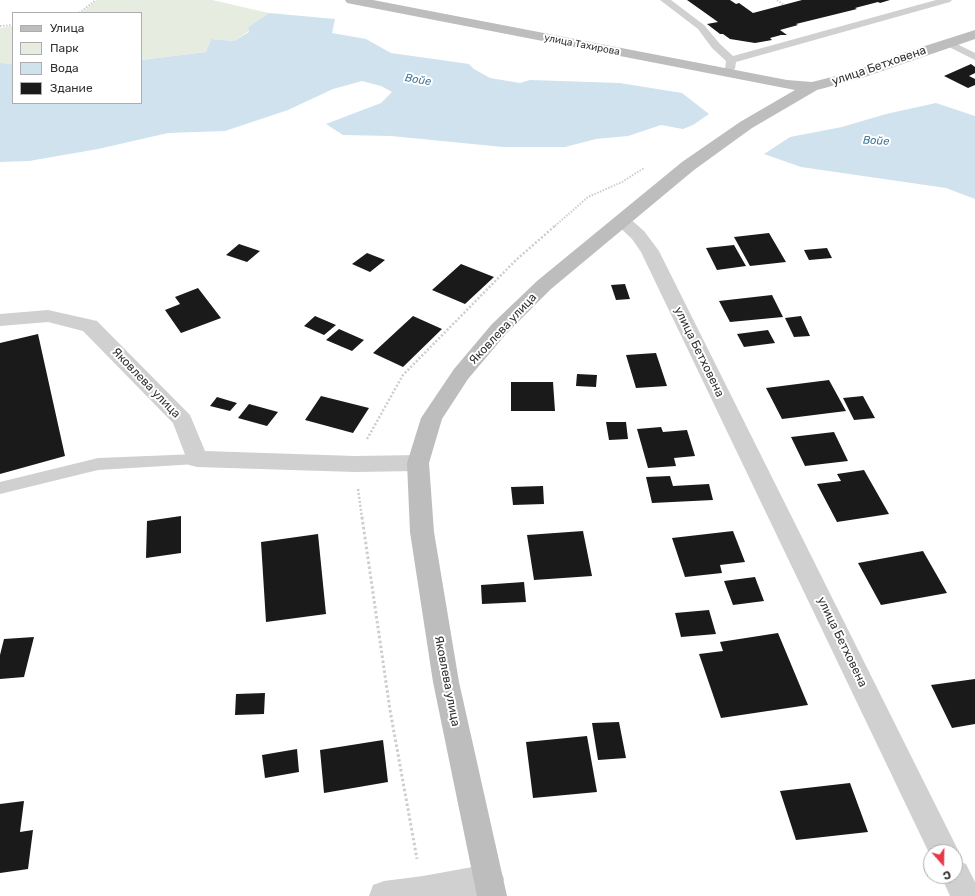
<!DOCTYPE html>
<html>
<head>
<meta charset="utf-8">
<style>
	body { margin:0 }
	#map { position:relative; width:975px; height:896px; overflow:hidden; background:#fff; font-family:Rubik,sans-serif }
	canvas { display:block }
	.legend { position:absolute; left:12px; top:12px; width:130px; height:92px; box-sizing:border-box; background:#fff; border:1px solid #adadad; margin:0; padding:5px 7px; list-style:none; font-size:12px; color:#333 }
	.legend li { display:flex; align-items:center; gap:8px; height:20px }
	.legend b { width:20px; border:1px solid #adadad }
	.north { position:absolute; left:923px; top:844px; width:40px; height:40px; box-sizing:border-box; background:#fff; border:1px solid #adadad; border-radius:50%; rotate:160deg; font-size:11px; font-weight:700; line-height:16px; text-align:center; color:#333 }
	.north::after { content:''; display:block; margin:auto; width:14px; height:18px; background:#e63946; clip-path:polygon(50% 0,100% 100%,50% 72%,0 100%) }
</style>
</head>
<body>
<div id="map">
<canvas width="975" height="896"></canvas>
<ul class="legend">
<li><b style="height:5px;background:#bdbdbd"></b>Улица</li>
<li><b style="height:11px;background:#e6ecdf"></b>Парк</li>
<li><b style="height:11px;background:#cfe2ee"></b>Вода</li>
<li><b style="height:11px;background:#1a1a1a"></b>Здание</li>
</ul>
<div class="north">С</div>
</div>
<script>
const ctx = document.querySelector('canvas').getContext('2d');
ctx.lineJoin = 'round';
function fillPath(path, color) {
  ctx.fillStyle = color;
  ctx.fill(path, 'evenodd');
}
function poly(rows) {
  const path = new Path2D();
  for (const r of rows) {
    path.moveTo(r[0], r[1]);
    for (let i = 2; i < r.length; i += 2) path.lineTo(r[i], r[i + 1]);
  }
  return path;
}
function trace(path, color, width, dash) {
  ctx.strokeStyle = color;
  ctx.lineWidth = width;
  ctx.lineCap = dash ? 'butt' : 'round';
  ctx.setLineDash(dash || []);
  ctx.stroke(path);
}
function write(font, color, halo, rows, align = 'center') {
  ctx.font = font + ' Rubik,sans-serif';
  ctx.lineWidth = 4;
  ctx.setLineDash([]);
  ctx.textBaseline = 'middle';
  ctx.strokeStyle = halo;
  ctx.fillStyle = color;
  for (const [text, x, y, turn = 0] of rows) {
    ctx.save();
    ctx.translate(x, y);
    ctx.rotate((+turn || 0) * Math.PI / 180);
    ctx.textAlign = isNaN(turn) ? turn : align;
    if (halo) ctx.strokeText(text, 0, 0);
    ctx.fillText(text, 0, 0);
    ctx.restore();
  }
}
const green = poly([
	[97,0,212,0,269,13,248,27,249,31,234,41,211,39,206,52,141,60,141,13,81,13],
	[13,26,13,64,0,63,0,28]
]);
const water = poly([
	[269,13,335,19,332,33,366,39,391,53,469,64,474,69,490,78,520,83,530,80,620,83,682,93,709,114,693,125,683,129,661,125,628,136,596,139,565,147,503,147,391,136,343,135,326,124,381,103,392,92,381,86,362,81,333,89,288,110,225,131,168,133,98,149,29,161,0,162,0,63,13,64,13,103,141,103,141,60,206,52,211,39,234,41,249,32,248,27],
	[936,103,975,116,975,199,946,188,801,167,764,154,790,137,842,127,886,114]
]);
const building = poly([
	[687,0,730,0,736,4,739,3,753,13,802,0,890,0,880,3,878,2,855,8,857,9,796,24,798,25,780,30,787,35,781,35,770,38,772,40,755,43,730,39,723,34,720,34,707,24,718,22],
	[971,64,975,67,975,73,969,76,975,79,975,85,968,88,944,76],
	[769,233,786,262,750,266,734,237],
	[239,244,260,251,247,262,226,255],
	[734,245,746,266,717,270,706,248],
	[827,248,832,258,809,260,804,250],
	[367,253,385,260,370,272,352,264],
	[461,264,494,277,465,304,432,290],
	[625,284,630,299,616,300,611,285],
	[198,288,221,318,181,333,165,310,180,304,175,297],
	[772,295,783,317,730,322,719,301],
	[315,316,336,325,324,335,304,326],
	[413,316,442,329,403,367,373,353],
	[801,316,810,336,794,337,785,318],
	[339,329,364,340,352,351,326,340],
	[768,330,775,343,744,347,737,334],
	[38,334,65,456,0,474,0,343],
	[656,353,667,386,636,388,626,355],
	[577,374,597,375,596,387,576,386],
	[829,380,846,411,782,419,766,388],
	[511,382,553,382,555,411,511,411],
	[321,396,369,408,353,433,305,420],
	[863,396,875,418,854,420,843,398],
	[217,397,237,403,230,411,210,406],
	[249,404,278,412,267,426,238,418],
	[606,422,626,422,628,439,609,440],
	[661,427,663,432,687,430,695,456,674,458,676,466,648,468,637,429],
	[834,432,848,461,805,466,791,437],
	[864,470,889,514,837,522,817,484,841,481,837,474],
	[670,476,673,486,709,484,713,500,652,503,646,477],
	[543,486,544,504,513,505,511,487],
	[181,516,181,553,146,558,147,521],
	[583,531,592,576,534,580,527,535],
	[733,531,745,562,720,565,722,573,685,577,672,538],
	[318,534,326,614,266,622,261,542],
	[923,551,947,593,881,605,858,563],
	[755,577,764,601,733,605,724,581],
	[524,582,526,602,482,604,481,585],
	[709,610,716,634,681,637,675,613],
	[778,633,808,705,721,718,699,654,723,651,720,642],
	[34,637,24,677,0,679,0,655,4,639],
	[975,679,975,724,952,728,931,685],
	[265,693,264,714,235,715,236,694],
	[619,722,626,758,598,760,592,723],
	[587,736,597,792,533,798,526,742],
	[383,740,388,782,324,793,320,750],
	[297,749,299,772,265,778,262,755],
	[850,783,868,832,796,840,780,791],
	[24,801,20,832,33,830,28,869,0,873,0,804]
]);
const pathFar2 = poly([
	[777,0,784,5],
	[79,13,96,0],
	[0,26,13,25],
	[555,226,588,197,622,182,644,168]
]);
const pathFar1 = poly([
	[367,439,403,375,516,260,556,225],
	[358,489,362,518]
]);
const path = poly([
	[362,517,390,710,417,859]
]);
const lane = poly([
	[660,0,671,0,704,25,720,44,733,56,936,0,952,0,950,2,736,62,735,69,730,72,725,69,726,61,712,48,698,29,660,0],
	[947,39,975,53,975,60,943,44,942,42,947,39],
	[197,454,202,455,205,459,202,463,197,464,98,470,0,494,0,482,98,458,197,454]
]);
const street = poly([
	[622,216,628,217,644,231,659,251,954,842,959,852,955,860,966,864,975,882,975,896,950,896,941,876,955,876,955,852,931,852,931,857,641,252,632,239,613,221,616,217,622,216],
	[48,310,97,321,190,415,205,451,355,456,418,455,426,457,429,463,426,469,418,471,355,472,197,467,189,465,173,423,83,331,48,322,0,326,0,314,48,310],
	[489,864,500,869,504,879,500,889,489,894,476,896,369,896,373,885,384,881,423,876,489,864]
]);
const secondary = poly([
	[345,0,373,0,787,80,812,82,852,72,903,53,975,30,975,39,862,78,817,90,752,128,694,170,551,289,506,334,468,379,442,419,429,463,434,532,459,682,507,896,477,896,433,682,410,532,407,463,421,418,454,369,492,324,537,281,682,162,740,122,795,90,352,4,347,3,345,0]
]);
const farStreetnames = [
	["улица Тахирова",582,45,11]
];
const farWaternames = [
	["Войе",418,80,9],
	["Войе",876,141,3]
];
const streetNames = [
	["улица Бетховена",879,66,-19],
	["Яковлева улица",503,329,-47],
	["улица Бетховена",699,352,64],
	["Яковлева улица",146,383,46],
	["улица Бетховена",842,642,64],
	["Яковлева улица",447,681,79]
];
fillPath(green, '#e6ecdf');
fillPath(water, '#cfe2ee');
fillPath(building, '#1a1a1a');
trace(pathFar2, '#cdcdcd', 2, [1.5, 1.5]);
trace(pathFar1, '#cdcdcd', 2.5, [2, 2]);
trace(path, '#cdcdcd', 3, [2.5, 2.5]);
fillPath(lane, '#d0d0d0');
fillPath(street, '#d0d0d0');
fillPath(secondary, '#bdbdbd');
write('10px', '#333', '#fff', farStreetnames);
write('italic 11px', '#3f7597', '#fff', farWaternames);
write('12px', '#333', '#fff', streetNames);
</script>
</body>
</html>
